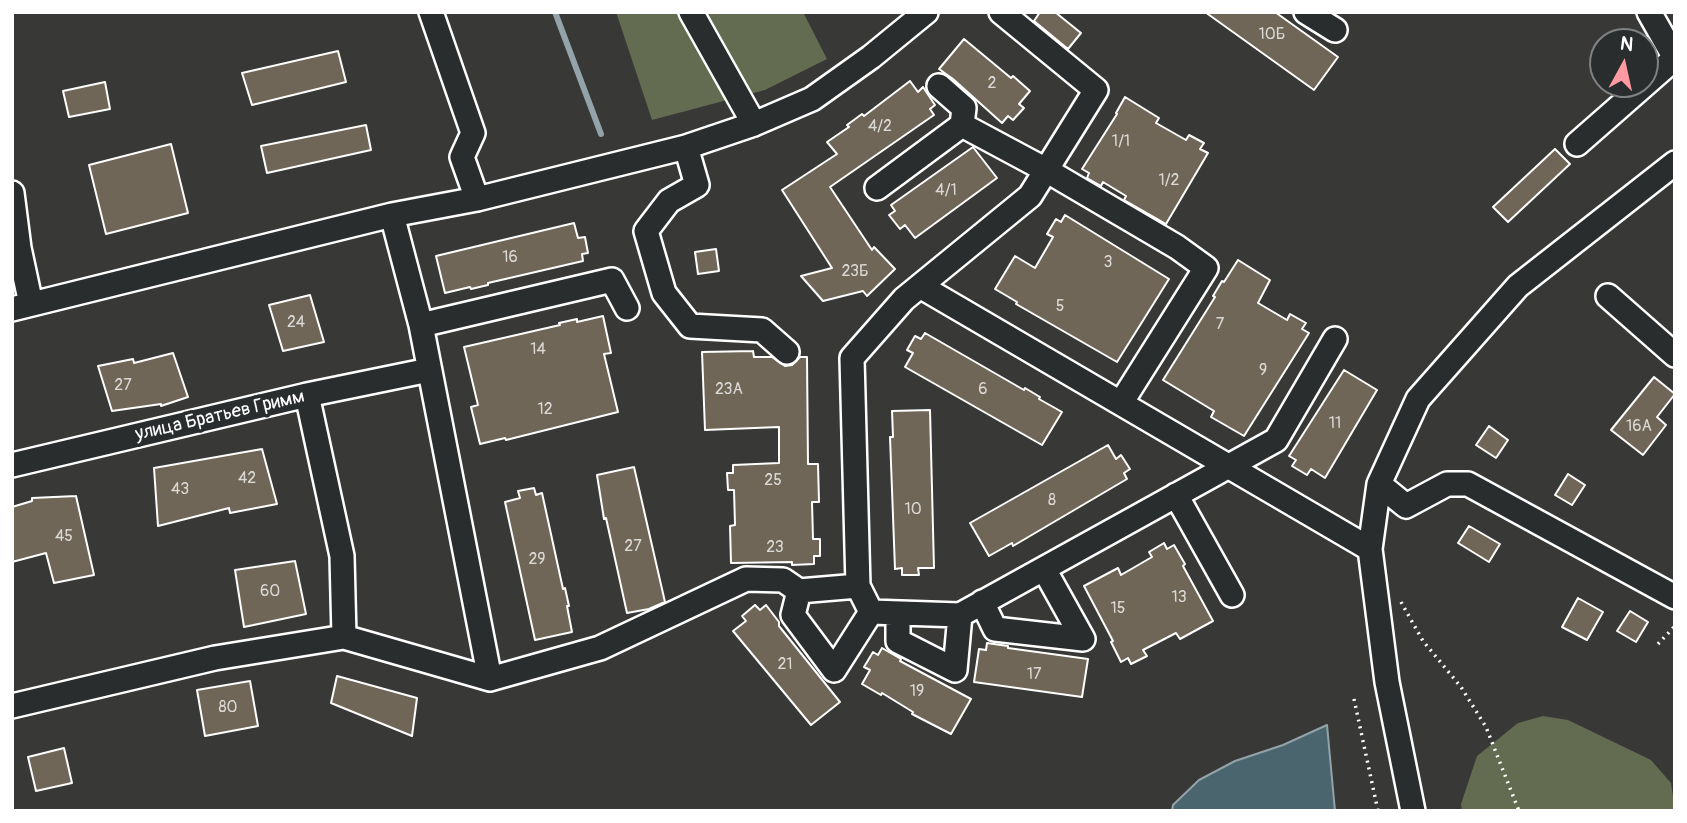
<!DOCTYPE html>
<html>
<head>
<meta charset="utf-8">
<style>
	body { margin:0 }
	#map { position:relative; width:1687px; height:823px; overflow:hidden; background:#383836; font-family:Pangolin,sans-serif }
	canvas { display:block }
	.frame { position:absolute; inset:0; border:14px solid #fff; pointer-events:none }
	.north { position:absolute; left:1589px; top:28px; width:70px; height:70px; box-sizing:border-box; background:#2a2d2e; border:2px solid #7f8182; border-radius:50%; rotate:8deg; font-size:19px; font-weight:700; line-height:28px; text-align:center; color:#fff }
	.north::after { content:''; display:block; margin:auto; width:24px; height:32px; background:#ff9aa2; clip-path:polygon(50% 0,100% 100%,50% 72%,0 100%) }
</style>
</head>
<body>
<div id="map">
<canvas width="1687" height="823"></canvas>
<div class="frame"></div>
<div class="north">N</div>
</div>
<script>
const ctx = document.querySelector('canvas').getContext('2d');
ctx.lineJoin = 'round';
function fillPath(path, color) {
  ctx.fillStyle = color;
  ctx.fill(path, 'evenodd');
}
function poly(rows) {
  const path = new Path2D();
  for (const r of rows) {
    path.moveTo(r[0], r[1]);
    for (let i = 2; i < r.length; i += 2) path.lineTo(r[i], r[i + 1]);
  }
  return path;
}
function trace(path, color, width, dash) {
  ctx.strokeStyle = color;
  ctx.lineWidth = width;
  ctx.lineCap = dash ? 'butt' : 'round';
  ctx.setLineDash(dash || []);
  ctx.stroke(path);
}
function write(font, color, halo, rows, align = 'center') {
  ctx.font = font + ' Pangolin,sans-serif';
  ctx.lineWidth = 7;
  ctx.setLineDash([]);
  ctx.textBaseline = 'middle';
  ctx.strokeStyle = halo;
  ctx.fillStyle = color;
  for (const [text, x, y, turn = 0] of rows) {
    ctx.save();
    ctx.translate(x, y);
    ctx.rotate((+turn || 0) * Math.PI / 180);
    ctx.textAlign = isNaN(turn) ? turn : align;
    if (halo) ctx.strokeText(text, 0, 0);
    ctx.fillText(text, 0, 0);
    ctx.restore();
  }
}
const green = poly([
	[616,12,803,12,827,59,765,90,652,120],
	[1543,716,1568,720,1651,760,1671,783,1675,811,1462,811,1461,804,1477,756,1518,723]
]);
const water = poly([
	[1327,725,1335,811,1172,811,1173,805,1199,780,1235,761,1283,745,1327,725]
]);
const stream = poly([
	[555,12,601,134]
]);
const building = poly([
	[1040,12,1055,12,1081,33,1068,49,1034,21,1040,12],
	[1205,12,1275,12,1338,57,1314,90,1205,12],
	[964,39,1011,78,1013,76,1030,91,1019,104,1024,108,1013,120,1008,116,1002,123,953,79,939,69,964,39],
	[338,51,346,82,252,105,242,73,338,51],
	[910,81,918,92,923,87,935,105,930,109,934,115,830,187,872,250,874,247,895,269,867,296,863,291,823,301,801,276,832,268,782,190,837,154,827,142,849,127,847,125,862,114,864,116,910,81],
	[105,82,110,109,69,117,63,91,105,82],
	[1125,97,1159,118,1156,123,1186,140,1189,135,1204,143,1200,149,1208,153,1166,224,1124,200,1126,196,1103,182,1101,186,1087,178,1089,173,1082,169,1117,114,1116,113,1125,97],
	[366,125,371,150,267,173,261,146,366,125],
	[171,144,188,213,106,234,89,165,171,144],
	[973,147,997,178,915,238,905,225,900,229,889,215,895,211,891,205,973,147],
	[1555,149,1570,164,1508,222,1493,207,1555,149],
	[1065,215,1169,279,1117,362,1016,304,1017,302,995,289,1015,256,1035,268,1053,237,1047,234,1056,219,1061,222,1065,215],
	[574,223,578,238,585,237,588,253,582,254,583,261,488,283,488,285,471,289,470,287,445,293,436,256,574,223],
	[716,249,719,271,698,274,695,252,716,249],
	[1238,260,1270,280,1258,303,1287,320,1290,314,1306,323,1302,329,1309,333,1244,436,1211,417,1214,411,1163,380,1215,297,1213,296,1222,281,1224,282,1238,260],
	[310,295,324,342,283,351,269,305,310,295],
	[603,316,611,353,604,354,618,412,506,440,505,438,480,444,471,407,478,405,464,347,560,325,559,323,577,319,577,322,603,316],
	[925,333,1024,390,1025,388,1040,397,1039,399,1062,412,1042,445,905,367,913,353,907,350,915,336,921,339,925,333],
	[753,351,754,357,772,357,785,366,792,365,800,357,807,357,808,464,818,464,819,502,812,502,813,539,820,539,820,556,814,556,814,564,792,565,792,562,731,563,730,526,735,525,734,490,728,490,727,473,733,473,733,465,779,463,779,427,705,430,702,352,753,351],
	[173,353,188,397,161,406,161,404,112,411,98,366,133,359,134,363,173,353],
	[1344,370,1377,390,1325,478,1311,469,1307,475,1292,466,1296,460,1289,456,1344,370],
	[1654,377,1675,394,1657,417,1666,425,1643,455,1611,430,1654,377],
	[930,410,934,568,918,568,919,575,902,575,902,568,895,569,890,437,893,437,892,411,930,410],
	[1489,426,1508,440,1496,458,1476,445,1489,426],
	[1108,445,1116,459,1121,455,1130,469,1124,473,1127,479,1013,546,1012,543,989,556,970,523,1108,445],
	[262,449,277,504,230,513,229,508,158,526,154,468,262,449],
	[634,467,665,602,649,609,627,613,606,518,604,519,597,475,634,467],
	[1568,474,1585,485,1572,505,1555,495,1568,474],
	[534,488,536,495,542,493,563,589,565,588,569,606,567,606,572,632,535,640,505,502,520,498,518,491,534,488],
	[76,496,94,575,54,583,46,553,12,562,12,507,32,501,32,498,76,496],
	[1469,526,1500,544,1489,562,1458,543,1469,526],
	[1164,543,1167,549,1174,545,1185,564,1183,566,1213,621,1180,639,1176,633,1143,650,1147,656,1131,664,1128,658,1121,662,1111,642,1113,641,1084,586,1118,568,1121,575,1152,557,1149,552,1164,543],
	[295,561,306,614,244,627,235,570,295,561],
	[1578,598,1603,612,1587,640,1562,627,1578,598],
	[755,605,760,610,766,605,779,622,779,626,840,702,811,725,733,631,746,621,742,616,755,605],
	[1630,611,1648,622,1636,642,1617,631,1630,611],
	[987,643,1008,646,1008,648,1088,659,1082,697,974,682,979,649,986,650,987,643],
	[882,648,901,659,900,661,971,699,951,734,912,714,913,712,882,693,881,695,862,684,870,670,864,667,873,652,878,655,882,648],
	[337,676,417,698,412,736,331,703,337,676],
	[250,681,258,726,205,736,197,690,250,681],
	[64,748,72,783,36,791,28,757,64,748]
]);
const path = poly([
	[1401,602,1423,641,1461,687,1486,727,1519,811],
	[1658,644,1675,626],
	[1354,699,1378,811]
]);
const minor = poly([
	[431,12,473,133,462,157,477,199],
	[691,12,754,124],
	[1001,12,1096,90,1030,196,904,299,852,358,858,586,871,612,960,615,1276,440,1335,339],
	[1306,12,1335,30],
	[1649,12,1675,58],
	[939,86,964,108,962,125],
	[1577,144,1675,58],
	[686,147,697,185,669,201,646,231,664,293,690,326,762,330,787,352],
	[877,188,962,125,1046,170,1177,247,1206,268,1121,403],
	[12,193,19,248,31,304],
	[392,215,421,325,490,679],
	[920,286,1370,549],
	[1608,296,1675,355],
	[12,309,392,215,477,199,686,147,754,124,812,99,871,57,926,12],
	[421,325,612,280,627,308],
	[307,395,342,556,344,637],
	[12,465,307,395,429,370],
	[1379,484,1406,506,1447,484,1468,484,1675,597],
	[1176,495,1232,595],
	[858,586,799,591,793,615,834,670,871,612],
	[982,602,995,629,1083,639,1044,569],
	[898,613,898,641,955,670,960,615],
	[12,706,215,658,344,637,490,679,600,648,746,579,783,580,799,591],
	[1413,811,1387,682,1370,549,1379,484,1418,399,1518,286,1675,163]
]);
const numberNames = [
	["10Б",1272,35],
	["2",992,84],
	["4/2",880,127],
	["1/1",1121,142],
	["1/2",1169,181],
	["4/1",946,191],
	["16",510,258],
	["3",1108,263],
	["23Б",855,272],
	["5",1060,307],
	["24",296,323],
	["7",1220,325],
	["14",538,350],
	["9",1263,371],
	["27",123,386],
	["23А",729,390],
	["6",983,390],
	["12",545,410],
	["11",1335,424],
	["16А",1639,427],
	["42",247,479],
	["25",773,481],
	["43",180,490],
	["8",1052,501],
	["10",913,510],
	["45",64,537],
	["27",633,547],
	["23",775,548],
	["29",537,560],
	["60",270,592],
	["13",1179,598],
	["15",1118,609],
	["21",785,665],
	["17",1034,675],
	["19",917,692],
	["80",228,708]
];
const streetNames = [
	["улица Братьев Гримм",220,416,-13]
];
fillPath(green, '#636b51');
fillPath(water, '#4b656f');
trace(water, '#93a3a9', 2);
trace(stream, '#93a3a9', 6);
fillPath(building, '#706657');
trace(building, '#fff', 2);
trace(minor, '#fff', 28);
trace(path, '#fff', 3.5, [2, 5]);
trace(minor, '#2a2d2e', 23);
write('16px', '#dbd9d5', null, numberNames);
write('19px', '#fff', '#2a2d2e', streetNames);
</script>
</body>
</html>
